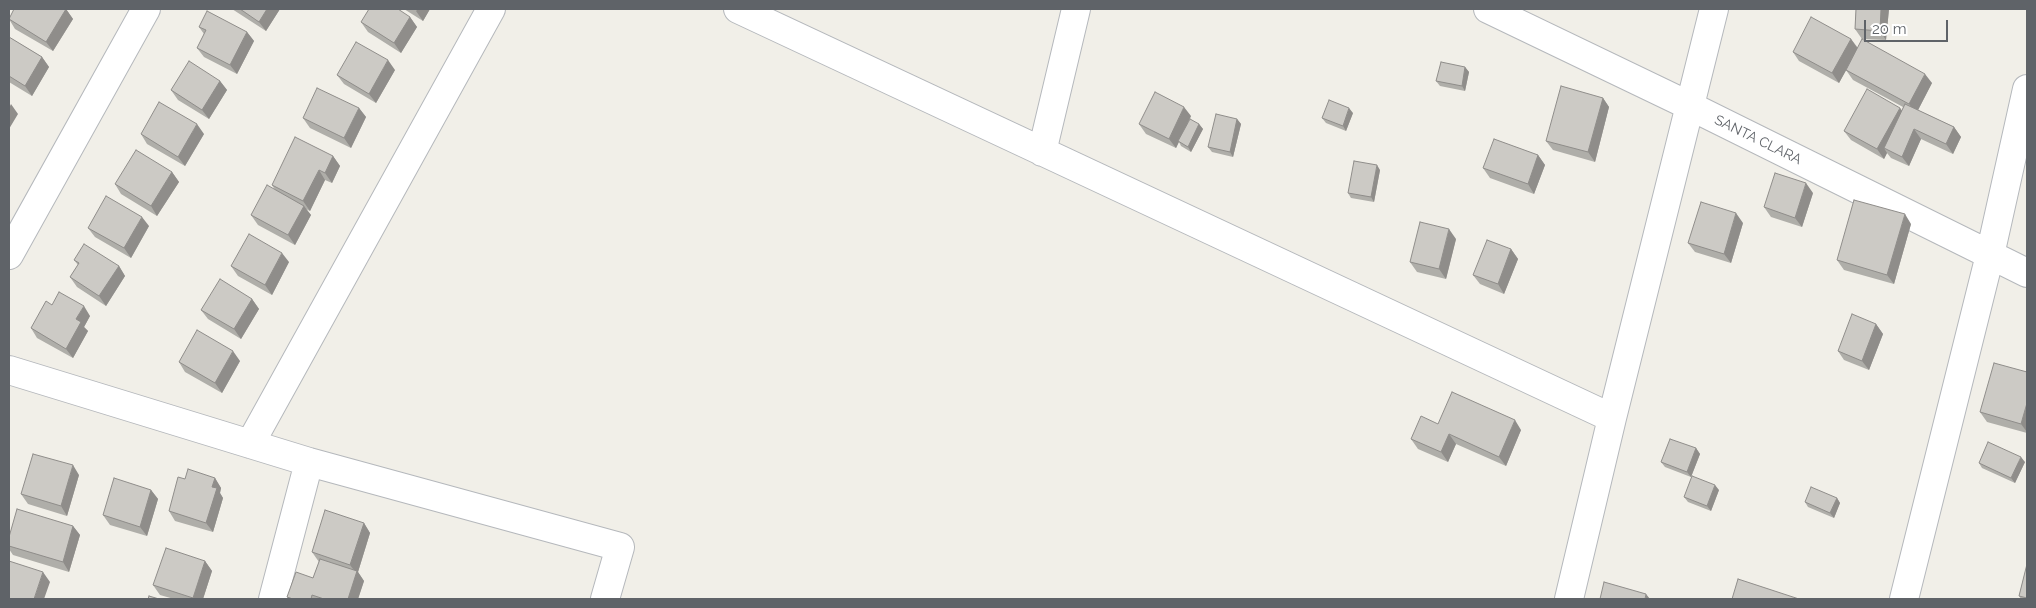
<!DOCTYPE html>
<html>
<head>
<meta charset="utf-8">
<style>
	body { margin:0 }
	#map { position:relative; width:2036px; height:608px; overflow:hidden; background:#f1efe8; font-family:Raleway,sans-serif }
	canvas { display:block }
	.frame { position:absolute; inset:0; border:10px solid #5f6368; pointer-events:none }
	.scale { position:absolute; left:1864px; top:20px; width:84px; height:22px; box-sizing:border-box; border:2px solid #5f6368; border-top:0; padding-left:6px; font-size:15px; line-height:18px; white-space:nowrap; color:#5f6368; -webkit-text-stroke:4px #fff; paint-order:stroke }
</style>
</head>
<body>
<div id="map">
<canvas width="2036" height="608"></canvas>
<div class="frame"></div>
<div class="scale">20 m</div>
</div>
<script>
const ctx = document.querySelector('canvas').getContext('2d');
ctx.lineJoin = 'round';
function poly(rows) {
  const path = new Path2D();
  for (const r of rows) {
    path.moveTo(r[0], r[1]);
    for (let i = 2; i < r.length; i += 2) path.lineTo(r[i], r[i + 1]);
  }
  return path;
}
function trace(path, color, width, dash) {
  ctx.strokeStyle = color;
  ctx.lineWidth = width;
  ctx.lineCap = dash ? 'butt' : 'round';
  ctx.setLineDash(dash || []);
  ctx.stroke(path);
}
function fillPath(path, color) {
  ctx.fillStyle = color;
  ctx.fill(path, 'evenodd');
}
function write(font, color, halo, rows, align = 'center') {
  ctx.font = font + ' Raleway,sans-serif';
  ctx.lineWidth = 4;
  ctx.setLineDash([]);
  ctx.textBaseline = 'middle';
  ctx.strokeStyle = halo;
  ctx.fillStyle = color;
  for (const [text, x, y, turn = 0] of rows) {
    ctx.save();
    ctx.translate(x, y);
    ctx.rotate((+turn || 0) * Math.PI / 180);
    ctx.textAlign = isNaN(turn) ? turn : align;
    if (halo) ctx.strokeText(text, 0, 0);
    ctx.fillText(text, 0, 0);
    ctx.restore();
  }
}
const street = poly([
	[738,9,1612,418],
	[1488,9,1690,106,2027,273],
	[1042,152,1076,9],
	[9,255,146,9],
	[9,370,309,462,620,547,605,599],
	[250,444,491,9],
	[273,599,309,462],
	[1569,599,1612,418,1714,9],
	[1904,599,1990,255,2027,89]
]);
const wall = poly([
	[66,9,73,19,53,51,15,29,9,19],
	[232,9,280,9,266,31],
	[404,9,430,9,423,21],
	[1856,9,1889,9,1886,40,1862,39,1855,29],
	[410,17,417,27,401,53,368,32,361,22],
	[199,27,247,32,254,41,237,74,204,57,197,48,204,34],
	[9,37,42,57,49,67,32,96,9,82],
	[1851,39,1858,48,1932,83,1918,110,1954,127,1961,137,1953,154,1921,139,1909,166,1891,158,1887,153,1884,159,1851,140,1844,131,1900,108,1902,111,1903,107,1853,80,1846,70,1839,83,1799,61,1793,52],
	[1465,67,1469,72,1465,91,1440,86,1436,81],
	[395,70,376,103,344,84,337,75],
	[220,81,227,90,209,119,178,100,171,90],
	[1603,98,1609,107,1595,162,1553,150,1546,141],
	[359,108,366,117,351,148,310,128,303,118],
	[1353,113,1346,131,1326,123,1322,118],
	[1191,116,1187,124,1199,124,1203,129,1191,152,1181,146,1179,142,1176,148,1146,134,1139,124],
	[1237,119,1241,124,1233,157,1212,152,1208,147],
	[141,134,204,134,185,166,147,144],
	[1538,155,1545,165,1534,194,1490,178,1483,168],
	[333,156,340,166,332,183,325,180,310,211,306,209,311,215,295,245,258,225,251,215,275,190,272,185],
	[1380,170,1374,202,1351,198,1348,193],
	[172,172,179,182,157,216,121,194,115,184],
	[1813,193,1802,227,1771,217,1764,207],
	[1743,223,1731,263,1695,252,1688,243],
	[1911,224,1894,284,1844,270,1837,260],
	[149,226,131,258,95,237,88,228],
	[1456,239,1446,279,1417,272,1410,262],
	[1511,249,1518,259,1504,294,1480,284,1473,275],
	[74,260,119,266,125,276,106,306,77,287,70,277,78,265],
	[289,262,272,295,238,276,231,266],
	[252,299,259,309,241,339,208,319,201,310],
	[52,305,90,316,84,327,88,331,73,358,37,338,31,328],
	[1876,324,1883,334,1869,370,1844,360,1838,351],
	[240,361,222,393,185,372,179,362],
	[2027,372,2027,433,1987,422,1980,412],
	[1438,424,1521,430,1506,466,1456,444,1448,462,1418,449,1411,439],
	[1696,448,1700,454,1691,477,1665,467,1661,462],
	[2025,462,2015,483,1982,468,1979,463],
	[79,475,67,516,28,504,21,494],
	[215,478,221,488,220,493,223,498,213,532,175,521,169,511,185,479],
	[151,490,158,499,147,536,110,525,103,515],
	[1719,490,1711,511,1688,502,1684,497],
	[1837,498,1840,503,1834,518,1808,507,1805,502],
	[364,523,370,533,358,572,364,581,358,599,289,599,287,597,313,578,319,562,312,552],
	[73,526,80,535,69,572,13,555,9,549,9,537],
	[205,561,212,571,203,599,174,599,160,595,153,585],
	[2027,564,2027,599,2021,599,2019,596]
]);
const shadedWall = poly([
	[66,9,73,19,53,51,46,42],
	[267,9,280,9,266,31,259,22],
	[418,9,430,9,423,21,416,11],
	[1881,9,1889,9,1886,40,1880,31],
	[410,17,417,27,401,53,394,43],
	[247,32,254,41,237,74,230,65],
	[1851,39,1858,49,1839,83,1832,73],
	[42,57,49,67,32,96,25,86],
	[388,60,395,70,376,103,369,94],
	[1465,67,1469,72,1465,91,1462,86],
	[1925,74,1932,83,1916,114,1909,104],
	[220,81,227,90,209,119,202,110],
	[1603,98,1609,107,1595,162,1588,152],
	[11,104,18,114,9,129,9,108],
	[1184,107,1191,116,1176,148,1169,139],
	[359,108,366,117,351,148,344,138],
	[1349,108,1353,113,1346,131,1343,126],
	[1900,108,1907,118,1884,148,1887,153,1884,159,1877,149],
	[1237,119,1241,124,1233,157,1230,152],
	[197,124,204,134,185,166,178,157],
	[1199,124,1203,129,1191,152,1188,147],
	[1954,127,1961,137,1953,154,1946,144],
	[1914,129,1921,139,1909,166,1902,157],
	[1538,155,1545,165,1534,194,1528,184],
	[333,156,340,166,332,183,325,173],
	[1377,165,1380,170,1374,202,1371,197],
	[319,170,325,180,310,211,303,201],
	[172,172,179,182,157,216,151,206],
	[1806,183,1813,193,1802,227,1795,218],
	[304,206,311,215,295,245,288,235],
	[1736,213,1743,223,1731,263,1724,254],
	[1905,214,1911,224,1894,284,1887,275],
	[142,217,149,226,131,258,124,248],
	[1449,229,1456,239,1446,279,1439,269],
	[1511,249,1518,259,1504,294,1498,284],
	[282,253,289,262,272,295,265,285],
	[119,266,125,276,106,306,99,296],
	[252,299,259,309,241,339,234,329],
	[84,306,90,316,84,327,88,331,73,358,66,349,76,319],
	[1876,324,1883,334,1869,370,1862,361],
	[233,351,240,361,222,393,215,383],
	[2027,403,2027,432,2021,424],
	[1515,420,1521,430,1506,466,1499,457],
	[1449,434,1456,444,1448,462,1441,452],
	[1696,448,1700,454,1691,477,1687,472],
	[2021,457,2025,462,2015,483,2011,478],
	[73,465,79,475,67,516,61,506],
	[215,478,221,488,220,493,223,498,213,532,206,523,212,487],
	[1715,485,1719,490,1711,511,1707,506],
	[151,490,158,499,147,536,140,527],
	[1837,498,1840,503,1834,518,1830,513],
	[364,523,370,533,358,572,364,581,358,599,348,599,356,573,350,565],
	[73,526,80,535,69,572,63,562],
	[205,561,212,571,203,599,194,599,193,598],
	[43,572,50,582,44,599,34,599],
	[1646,594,1650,599,1645,599]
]);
const building = poly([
	[14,9,66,9,46,42,9,19,14,9],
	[240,9,267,9,259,22,240,9],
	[369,9,398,9,410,17,394,43,361,22,369,9],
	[1856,9,1881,9,1880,31,1855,29,1856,9],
	[207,11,247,32,230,65,197,48,206,30,199,27,207,11],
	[1811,17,1851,39,1832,73,1793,52,1811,17],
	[9,37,42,57,25,86,9,76,9,37],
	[1862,39,1925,74,1909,104,1846,70,1862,39],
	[356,42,388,60,369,94,337,75,356,42],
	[189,61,220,81,202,110,171,90,189,61],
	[1441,62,1465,67,1462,86,1436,81,1441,62],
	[1561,86,1603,98,1588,152,1546,141,1561,86],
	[317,88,359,108,344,138,303,118,317,88],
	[1867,89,1900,108,1877,149,1844,131,1867,89],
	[1155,92,1184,107,1169,139,1139,124,1155,92],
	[1329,100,1349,108,1343,126,1322,118,1329,100],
	[159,102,197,124,178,157,141,134,159,102],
	[1905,104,1954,127,1946,144,1914,129,1902,157,1884,148,1905,104],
	[1216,114,1237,119,1230,152,1208,147,1216,114],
	[1190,119,1199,124,1188,147,1178,141,1190,119],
	[295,137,333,156,325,173,319,170,303,201,272,185,295,137],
	[1494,139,1538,155,1528,184,1483,168,1494,139],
	[136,150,172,172,151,206,115,184,136,150],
	[1354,161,1377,165,1371,197,1348,193,1354,161],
	[1775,173,1806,183,1795,218,1764,207,1775,173],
	[267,185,304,206,288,235,251,215,267,185],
	[106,196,142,217,124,248,88,228,106,196],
	[1854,200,1905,214,1887,275,1837,260,1854,200],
	[1701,202,1736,213,1724,254,1688,243,1701,202],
	[1420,222,1449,229,1439,269,1410,262,1420,222],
	[249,234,282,253,265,285,231,266,249,234],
	[1487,240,1511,249,1498,284,1473,275,1487,240],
	[84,244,119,266,99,296,70,277,79,263,74,260,84,244],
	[220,279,252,299,234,329,201,310,220,279],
	[59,292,84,306,76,319,81,322,66,349,31,328,46,301,52,305,59,292],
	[1852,314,1876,324,1862,361,1838,351,1852,314],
	[197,330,233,351,215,383,179,362,197,330],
	[1994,363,2027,372,2027,403,2021,424,1980,412,1994,363],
	[1452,392,1515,420,1499,457,1449,434,1441,452,1411,439,1421,416,1438,424,1452,392],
	[1670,439,1696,448,1687,472,1661,462,1670,439],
	[1988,442,2021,457,2011,478,1979,463,1988,442],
	[33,454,73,465,61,506,21,494,33,454],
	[188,469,215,478,212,487,217,488,206,523,169,511,178,477,185,479,188,469],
	[1692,476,1715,485,1707,506,1684,497,1692,476],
	[114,478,151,490,140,527,103,515,114,478],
	[1811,487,1837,498,1830,513,1805,502,1811,487],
	[17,509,73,526,63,562,9,546,9,537,17,509],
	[325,510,364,523,350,565,312,552,325,510],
	[166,548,205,561,193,598,153,585,166,548],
	[320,559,357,571,348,599,324,599,312,595,311,599,293,599,287,597,296,572,313,578,320,559],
	[9,561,43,572,34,599,9,599,9,561],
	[2027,564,2027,598,2019,596,2027,564],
	[1738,579,1799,599,1732,599,1738,579],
	[1604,582,1646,594,1645,599,1600,599,1604,582],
	[149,596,159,599,148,599,149,596]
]);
const streetNames = [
	["SANTA CLARA",1758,140,26]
];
trace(street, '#b5b8bc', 30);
trace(street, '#fff', 28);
fillPath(wall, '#afaea9');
fillPath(shadedWall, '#8f8d8a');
fillPath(building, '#cccac5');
trace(building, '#8f8d8a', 1);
write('14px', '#5f6368', '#fff', streetNames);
</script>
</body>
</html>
